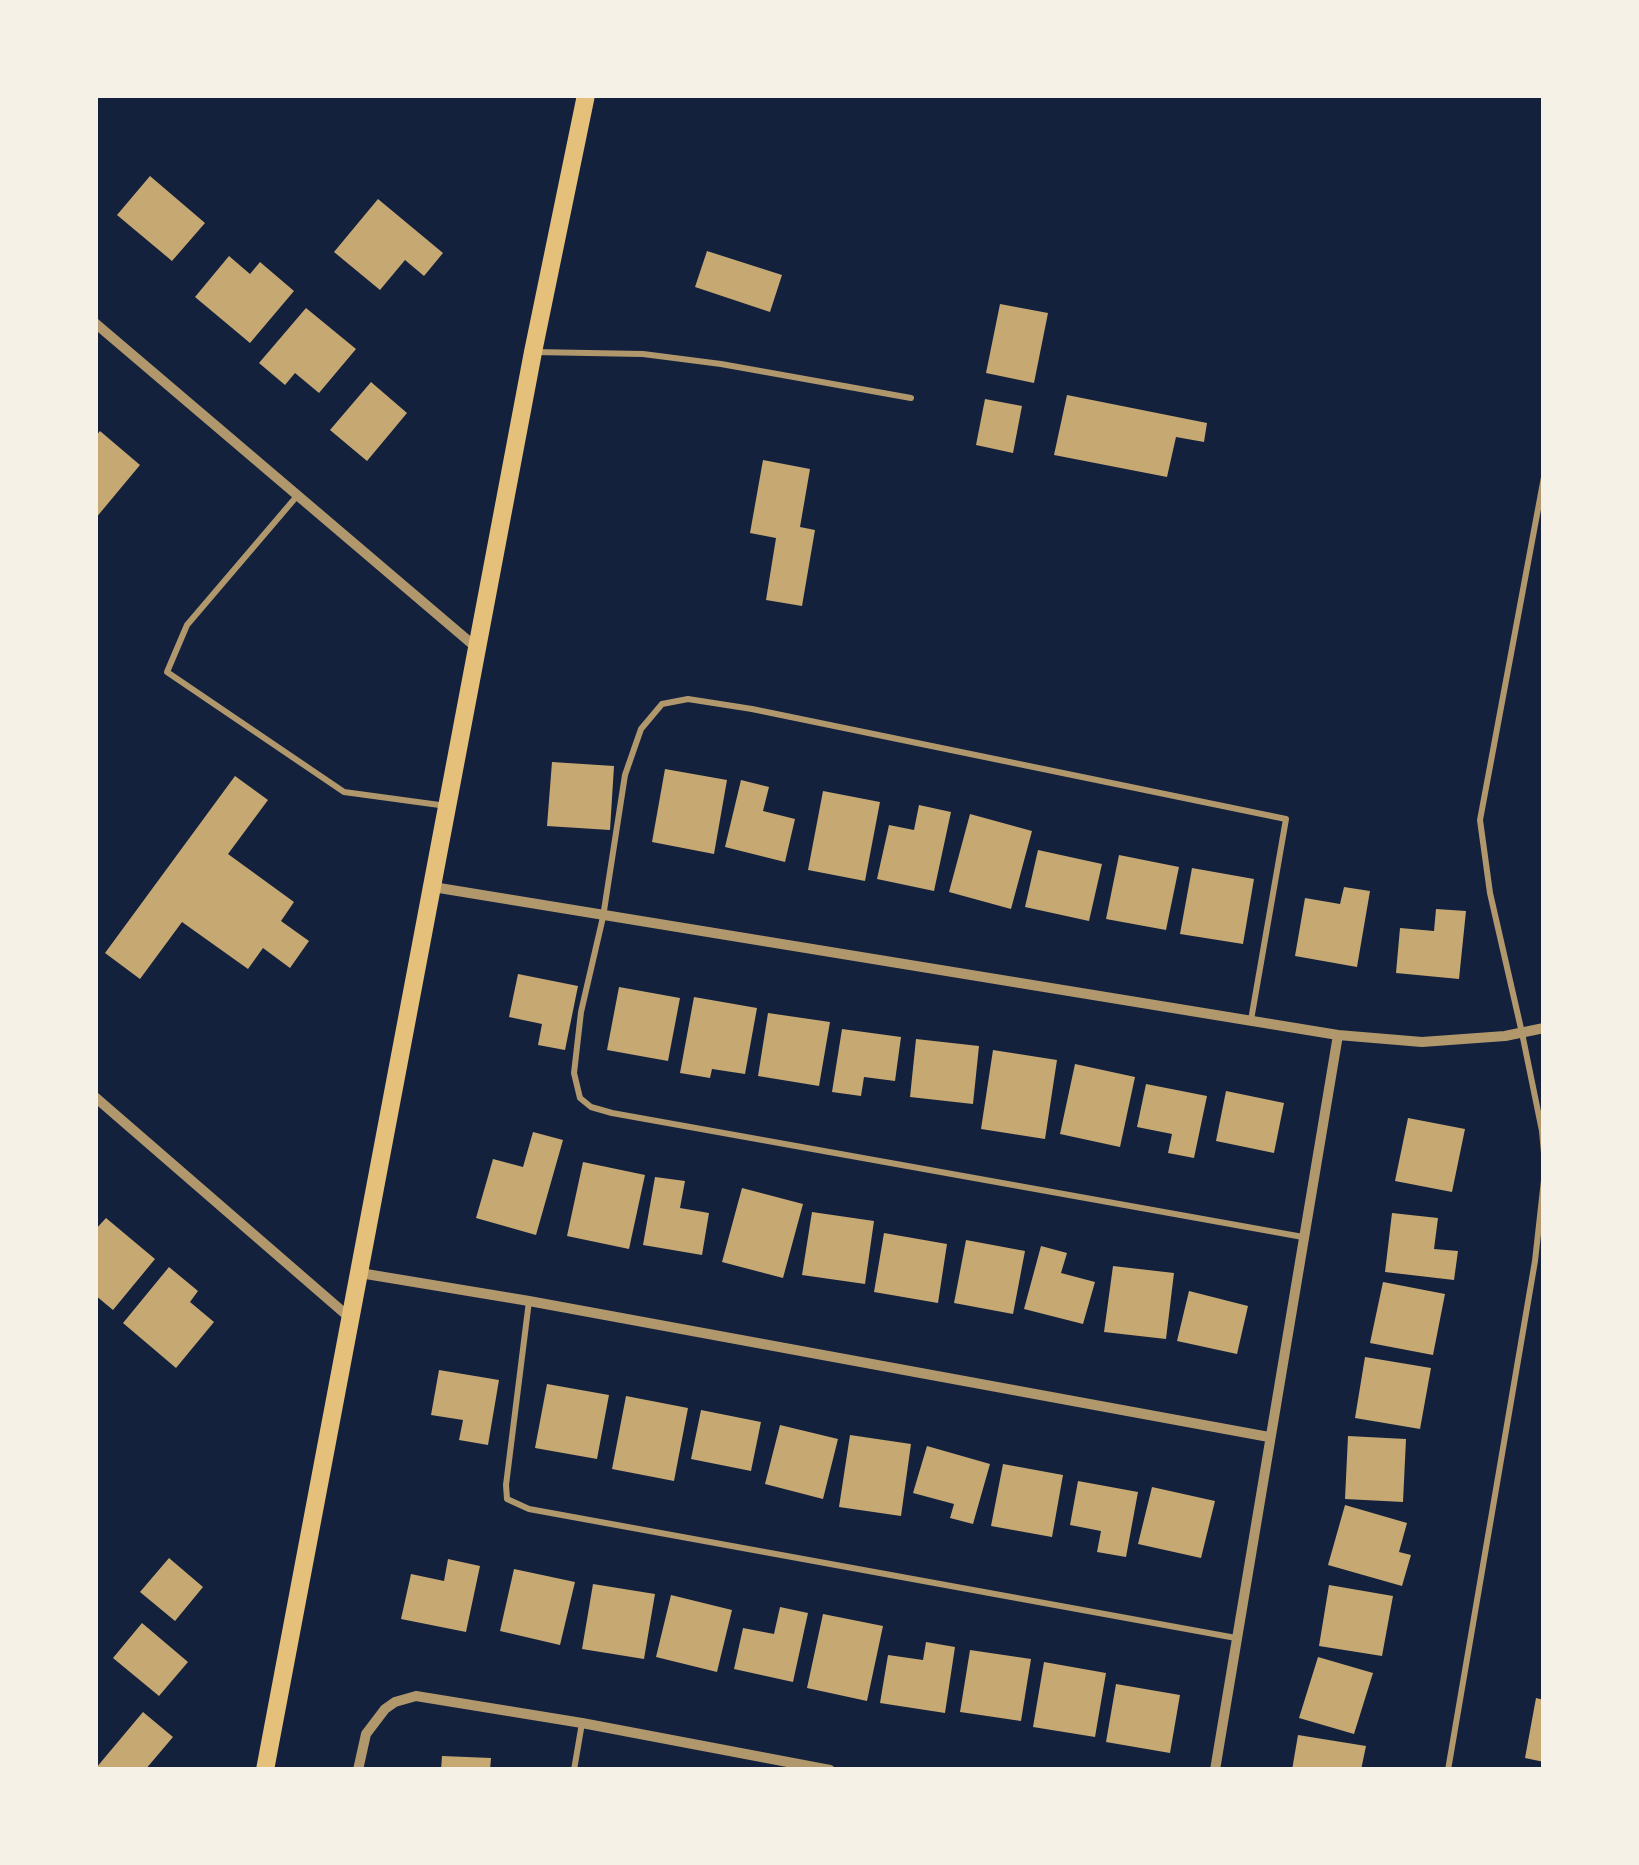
<!DOCTYPE html>
<html>
<head>
<meta charset="utf-8">
<style>
	body { margin:0 }
	#map { position:relative; width:1639px; height:1865px; overflow:hidden; background:#14213d; font-family:"DM Sans",sans-serif }
	canvas { display:block }
	.frame { position:absolute; inset:0; border:98px solid #f6f1e7; pointer-events:none }
</style>
</head>
<body>
<div id="map">
<canvas width="1639" height="1865"></canvas>
<div class="frame"></div>
</div>
<script>
const ctx = document.querySelector('canvas').getContext('2d');
ctx.lineJoin = 'round';
function fillPath(path, color) {
  ctx.fillStyle = color;
  ctx.fill(path, 'evenodd');
}
function poly(rows) {
  const path = new Path2D();
  for (const r of rows) {
    path.moveTo(r[0], r[1]);
    for (let i = 2; i < r.length; i += 2) path.lineTo(r[i], r[i + 1]);
  }
  return path;
}
function trace(path, color, width, dash) {
  ctx.strokeStyle = color;
  ctx.lineWidth = width;
  ctx.lineCap = dash ? 'butt' : 'round';
  ctx.setLineDash(dash || []);
  ctx.stroke(path);
}
const building = poly([
	[150,176,205,223,172,261,117,215],
	[378,199,443,253,424,276,405,260,380,290,334,252],
	[707,251,782,275,770,312,695,287],
	[229,256,250,274,260,262,294,291,250,343,195,297],
	[1000,304,1048,313,1034,383,986,373],
	[306,308,356,349,319,393,295,373,285,385,259,363],
	[371,382,407,413,367,461,330,430],
	[1067,395,1207,423,1204,442,1176,437,1167,477,1054,455],
	[985,399,1022,406,1013,453,976,445],
	[100,431,140,465,95,519,95,437],
	[763,460,810,469,800,527,815,530,802,606,766,600,776,538,750,533],
	[552,762,614,766,610,830,547,826],
	[665,769,727,780,714,854,652,842],
	[235,776,268,800,228,854,294,902,281,921,309,941,290,968,263,948,248,969,182,922,140,979,105,953],
	[741,780,769,787,763,811,795,819,785,862,725,847],
	[823,791,880,802,865,881,808,870],
	[919,805,951,812,934,891,877,879,889,825,914,830],
	[970,814,1032,831,1011,909,949,892],
	[1038,850,1102,864,1089,921,1025,907],
	[1119,855,1179,867,1166,930,1106,919],
	[1192,868,1254,879,1243,944,1180,934],
	[1344,887,1370,891,1357,967,1295,956,1305,898,1340,904],
	[1436,909,1466,911,1459,979,1396,973,1400,928,1434,931],
	[518,974,578,986,565,1050,538,1045,542,1024,509,1017],
	[619,987,680,998,668,1061,607,1050],
	[694,997,757,1008,745,1074,712,1069,710,1078,680,1073],
	[768,1013,830,1022,819,1086,758,1076],
	[842,1029,901,1037,895,1081,864,1077,861,1096,832,1092],
	[916,1039,979,1046,973,1104,910,1097],
	[993,1050,1057,1060,1045,1139,981,1129],
	[1075,1064,1135,1077,1120,1147,1060,1134],
	[1146,1084,1207,1096,1194,1158,1168,1153,1172,1134,1137,1127],
	[1226,1091,1284,1103,1274,1153,1216,1141],
	[1408,1118,1465,1129,1452,1192,1395,1181],
	[533,1132,563,1140,536,1235,476,1218,493,1159,523,1167],
	[583,1162,645,1175,629,1249,567,1236],
	[655,1177,685,1181,680,1208,709,1213,702,1255,643,1245],
	[742,1188,803,1204,783,1278,722,1262],
	[812,1212,874,1221,865,1284,802,1275],
	[1392,1213,1438,1218,1434,1249,1458,1251,1454,1280,1385,1272],
	[106,1218,155,1259,113,1310,95,1295,95,1230],
	[884,1233,947,1244,938,1303,874,1292],
	[966,1240,1025,1251,1013,1314,954,1303],
	[1041,1246,1067,1253,1061,1273,1095,1282,1083,1324,1024,1309],
	[1113,1266,1174,1273,1166,1339,1104,1332],
	[169,1267,198,1291,190,1302,214,1322,176,1368,123,1323],
	[1383,1282,1445,1294,1433,1355,1370,1343],
	[1189,1291,1248,1306,1237,1354,1177,1341],
	[1365,1357,1431,1368,1420,1429,1355,1418],
	[439,1370,499,1380,488,1445,459,1440,463,1420,431,1415],
	[547,1384,609,1395,597,1459,535,1448],
	[626,1396,688,1408,674,1481,612,1469],
	[701,1410,761,1422,751,1471,691,1459],
	[780,1425,838,1439,823,1499,765,1484],
	[850,1435,911,1444,901,1516,839,1507],
	[1348,1436,1406,1439,1403,1502,1345,1499],
	[927,1446,990,1464,973,1524,950,1518,954,1504,913,1493],
	[1003,1464,1063,1475,1052,1537,991,1526],
	[1078,1481,1138,1492,1126,1557,1097,1552,1101,1531,1070,1525],
	[1152,1487,1215,1501,1201,1558,1138,1544],
	[1345,1505,1407,1523,1399,1552,1411,1555,1402,1586,1328,1565],
	[169,1558,203,1587,175,1621,140,1592],
	[448,1559,480,1566,466,1632,401,1619,411,1574,444,1581],
	[514,1569,575,1582,560,1645,500,1631],
	[593,1584,655,1594,644,1659,582,1649],
	[1329,1585,1393,1596,1382,1656,1319,1646],
	[671,1595,732,1610,717,1672,656,1657],
	[780,1607,808,1613,793,1682,734,1669,743,1628,774,1634],
	[823,1614,883,1626,867,1701,807,1688],
	[142,1623,188,1662,159,1696,113,1658],
	[926,1642,955,1647,945,1713,880,1703,888,1655,923,1660],
	[970,1650,1031,1659,1021,1721,960,1712],
	[1318,1657,1373,1673,1354,1734,1299,1718],
	[1044,1662,1106,1673,1095,1737,1033,1727],
	[1116,1684,1180,1695,1170,1753,1106,1742],
	[1536,1698,1544,1700,1544,1762,1525,1758],
	[143,1712,173,1737,145,1770,98,1770,96,1768],
	[1298,1735,1366,1746,1361,1770,1292,1770],
	[442,1756,491,1758,490,1770,441,1770]
]);
const service = poly([
	[534,352,643,354,721,364,911,398],
	[1544,477,1480,820,1490,893,1522,1033,1542,1131,1544,1153],
	[297,496,187,625,167,672,344,792,447,806],
	[1251,1020,1286,819,752,709,688,699,662,704,641,729,625,775,603,917,581,1012,574,1073,580,1098,591,1107,612,1113,1303,1237],
	[529,1301,506,1485,507,1499,529,1509,1236,1638],
	[574,1770,582,1723],
	[1448,1770,1535,1261,1544,1180]
]);
const minor = poly([
	[95,323,478,649],
	[433,887,1338,1035,1422,1042,1505,1036,1544,1028],
	[95,1097,350,1318],
	[360,1273,529,1301,1269,1437],
	[358,1770,366,1734,385,1709,395,1702,416,1696,582,1723,830,1770],
	[1215,1770,1338,1035]
]);
const secondary = poly([
	[265,1770,533,352,586,95]
]);
fillPath(building, '#c6a872');
trace(service, '#b1986c', 6);
trace(minor, '#b1986c', 10);
trace(secondary, '#e5c07b', 18);
</script>
</body>
</html>
